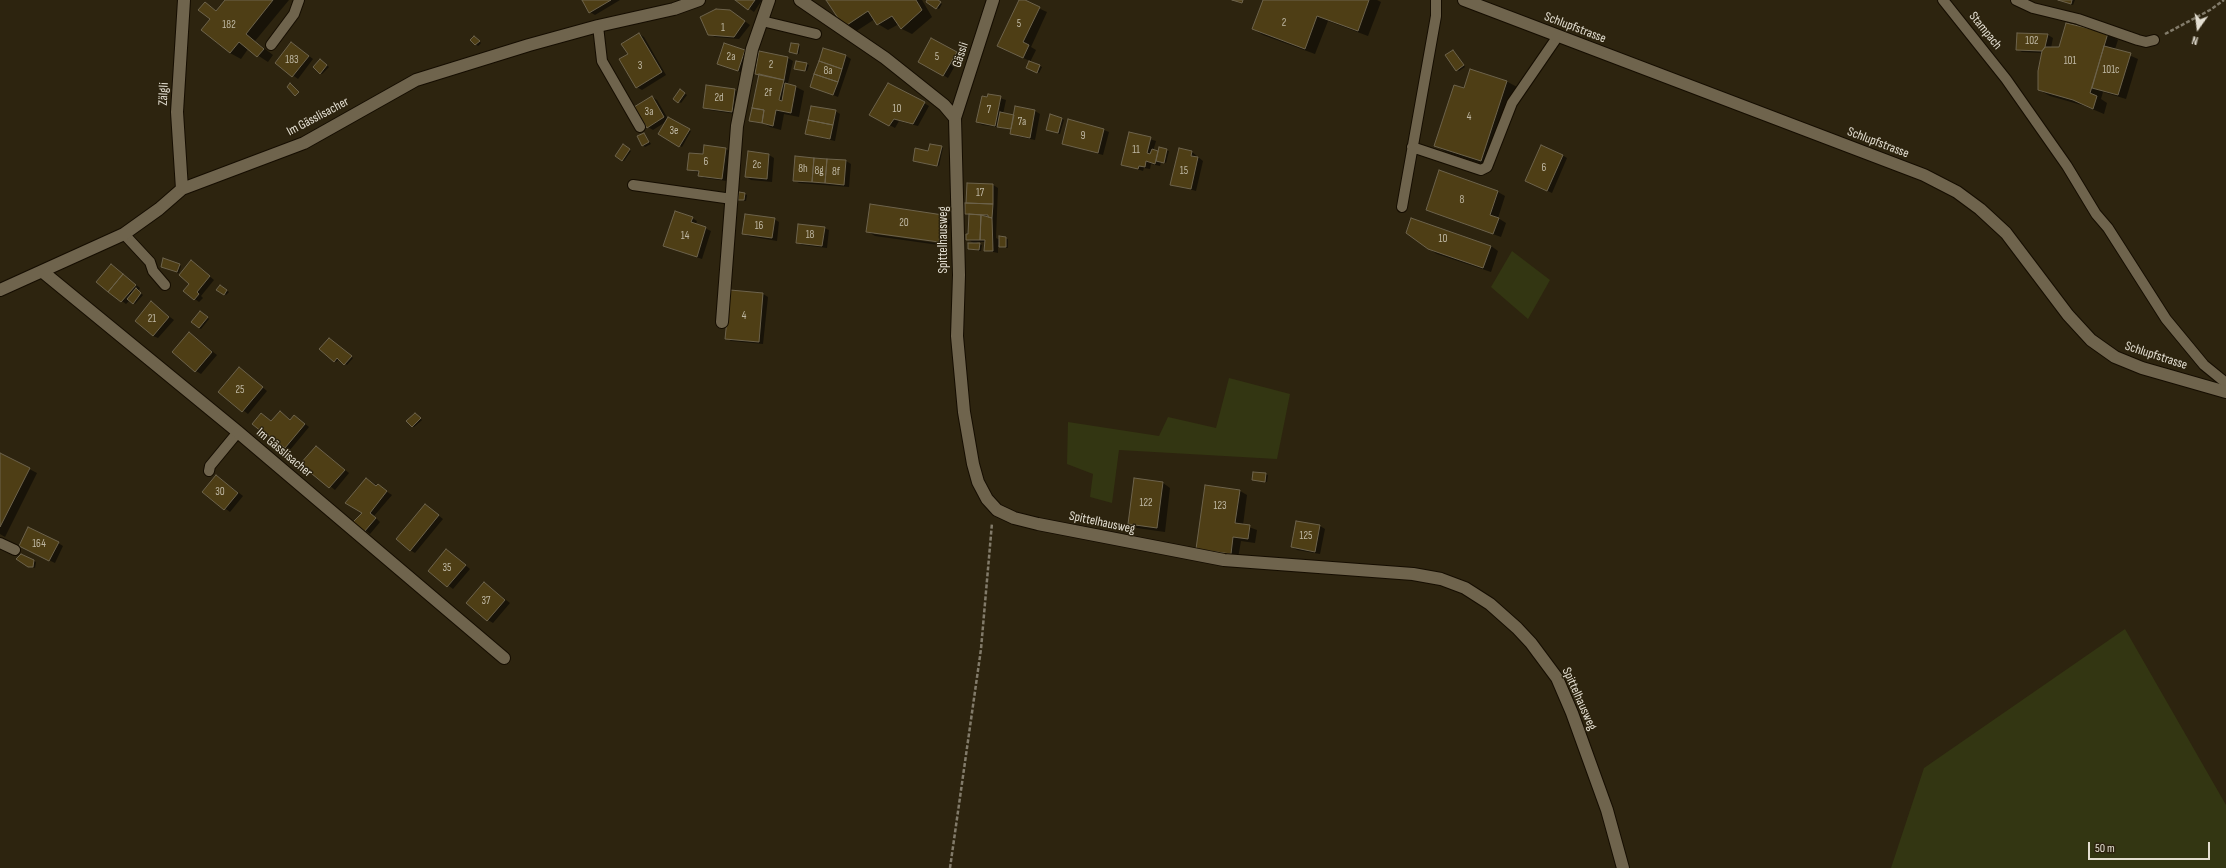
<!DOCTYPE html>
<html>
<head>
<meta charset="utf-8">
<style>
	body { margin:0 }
	#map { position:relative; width:2226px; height:868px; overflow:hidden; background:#2d240f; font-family:"Sofia Sans Condensed",sans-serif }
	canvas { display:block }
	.north { position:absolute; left:2178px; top:8px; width:40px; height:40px; -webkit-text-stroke:3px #2d240f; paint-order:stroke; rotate:194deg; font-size:11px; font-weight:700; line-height:16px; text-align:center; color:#e4dfd2 }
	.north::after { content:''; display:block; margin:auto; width:14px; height:18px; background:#e4dfd2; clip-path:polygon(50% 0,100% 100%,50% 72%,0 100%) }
	.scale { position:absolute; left:2088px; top:842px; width:122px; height:18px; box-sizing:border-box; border:2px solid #e4dfd2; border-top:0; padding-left:5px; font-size:12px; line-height:14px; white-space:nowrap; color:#e4dfd2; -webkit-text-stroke:3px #2d240f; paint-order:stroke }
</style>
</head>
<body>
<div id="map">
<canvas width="2226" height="868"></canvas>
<div class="north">N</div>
<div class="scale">50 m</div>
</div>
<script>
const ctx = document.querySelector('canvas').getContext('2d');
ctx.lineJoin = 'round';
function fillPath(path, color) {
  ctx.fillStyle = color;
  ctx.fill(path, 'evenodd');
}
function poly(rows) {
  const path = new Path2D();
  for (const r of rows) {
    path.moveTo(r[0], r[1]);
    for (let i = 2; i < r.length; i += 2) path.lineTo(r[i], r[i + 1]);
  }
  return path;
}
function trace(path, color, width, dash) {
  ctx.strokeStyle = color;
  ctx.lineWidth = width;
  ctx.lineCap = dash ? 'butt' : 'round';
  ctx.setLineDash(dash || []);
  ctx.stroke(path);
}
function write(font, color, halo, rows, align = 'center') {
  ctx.font = font + ' "Sofia Sans Condensed",sans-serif';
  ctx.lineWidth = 3;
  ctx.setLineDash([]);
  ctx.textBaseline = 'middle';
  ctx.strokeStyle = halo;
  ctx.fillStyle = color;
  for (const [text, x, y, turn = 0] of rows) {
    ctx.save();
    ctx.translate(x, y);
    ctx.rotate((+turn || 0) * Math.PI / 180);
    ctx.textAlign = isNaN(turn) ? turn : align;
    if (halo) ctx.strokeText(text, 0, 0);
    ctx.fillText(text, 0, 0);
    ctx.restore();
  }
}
const green = poly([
	[1512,251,1550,280,1528,319,1491,287],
	[1229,378,1290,394,1277,459,1119,450,1112,503,1090,497,1093,474,1067,464,1068,422,1159,436,1168,417,1216,428],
	[2125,629,2226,805,2226,868,1891,868,1924,768]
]);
const shadow = poly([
	[226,0,289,0,255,41,273,55,268,62,248,49,241,59,230,53,211,19,205,3,217,11],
	[583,0,620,0,595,15,590,12],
	[737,0,762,0,754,12],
	[827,0,922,0,932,17,912,34,902,29,899,24,888,30,878,24,875,19,855,32,844,26],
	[929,0,937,0,942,4,939,9,927,2],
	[1020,0,1047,12,1031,47,1036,50,1030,62,1042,67,1039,73,1028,68,1030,61,1006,50],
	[1264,0,1377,0,1381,2,1368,36,1328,21,1315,54,1263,35,1253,29],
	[2059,0,2075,0,2073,5],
	[736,15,750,25,739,39,715,37,709,34],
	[639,34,644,37,666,75,642,90,637,87,629,54],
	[2108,34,2118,40,2115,49,2138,59,2126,99,2103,92,2101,99,2107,103,2104,114,2085,106,2050,96,2039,90,2043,53,2022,52,2017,49,2048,35,2053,38,2051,48,2060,48],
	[477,38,481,43,478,46,476,44],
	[931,39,961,55,948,78,919,61],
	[292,43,313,59,298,79,276,63],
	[725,44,750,54,743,73,718,63],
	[798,45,800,47,799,54,791,52],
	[1453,51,1465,67,1459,71,1457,70],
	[846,56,851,59,838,97,811,86],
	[788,58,793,61,788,83,804,91,799,117,784,114,781,130,770,127,758,120,759,123,753,122,750,120,759,75,756,73],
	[320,60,329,67,322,74,320,73],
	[806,64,809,65,807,71,795,68],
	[1506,81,1517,87,1491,167,1446,152,1435,146,1464,89],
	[735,90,740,93,736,114,709,110,704,107],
	[681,91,687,95,681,103,674,99],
	[989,95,1006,100,1003,114,1013,116,1035,111,1040,114,1035,140,1016,136,1011,133,1012,129,982,125,977,122],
	[652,97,657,100,668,119,691,131,682,147,659,134,667,121,653,130,648,127],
	[924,103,929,106,918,126,899,121,895,128,871,115],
	[835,111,840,114,835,141,806,134],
	[1062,119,1064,120,1060,134,1047,130],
	[1104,130,1109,132,1103,155,1063,144],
	[1129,133,1156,141,1153,151,1159,152,1160,149,1169,151,1166,163,1161,162,1160,166,1151,164,1150,169,1144,168,1143,171,1122,164],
	[644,134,651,144,645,147,643,145],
	[624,146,631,151,624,161,617,156],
	[941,147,943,148,939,166,916,162],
	[726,149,731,152,727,181,704,178,699,175,699,173,688,169,704,156],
	[749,152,769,155,774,158,772,182,751,180,746,177],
	[1192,152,1203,161,1196,191,1172,184],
	[1562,155,1567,158,1552,193,1531,183],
	[846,161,851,164,849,187,799,183,794,180],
	[968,184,993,185,998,188,996,238,1000,240,1008,239,1008,248,998,245,998,253,985,250,986,242,976,242,982,245,981,251,969,249,975,244,967,239,969,235,970,216,966,214],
	[1498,192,1505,196,1498,218,1506,223,1501,237,1427,210],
	[745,194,747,195,746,201,739,199],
	[943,216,950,220,946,246,875,236,867,231],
	[874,232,944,242,943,244,874,234],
	[692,218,697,221,696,224,711,231,702,259,664,246],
	[774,219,779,222,777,241,748,236,743,233],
	[824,228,829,230,827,248,802,245,797,242],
	[1491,246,1498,251,1491,272,1437,254,1429,249],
	[111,265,140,288,138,291,143,295,135,304,130,300,126,304,122,301,98,281],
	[179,265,181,266,179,273,164,268],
	[196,265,214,280,201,296,203,298,199,302,195,299],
	[220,286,229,292,226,295,218,290],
	[763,294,768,297,763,344,731,341,726,338],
	[151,303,174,320,158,338,153,336],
	[203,313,209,319,201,329,199,328],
	[189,333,217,355,201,374,196,371],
	[331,340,353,358,347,365,339,359,336,362,334,361],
	[244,372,267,391,248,414,220,392],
	[280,412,291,420,299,419,309,427,290,450,253,424,261,414,272,421],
	[415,414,422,420,414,427,412,426],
	[316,447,349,473,335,490,302,464],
	[0,454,37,473,5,537,0,534],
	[1265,474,1268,475,1267,482,1254,480],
	[217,476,243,496,230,512,203,492],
	[367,479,392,495,374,516,380,522,370,534,355,522,363,513],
	[1163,483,1170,488,1165,532,1137,528,1129,524],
	[1206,486,1240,491,1247,495,1243,525,1257,530,1255,543,1241,541,1238,558,1205,553],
	[425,505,443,519,415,553,410,550],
	[1320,526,1325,529,1320,554,1297,550,1292,547],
	[58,543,63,546,55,563,25,549],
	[447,550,470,569,453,589,429,571],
	[22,555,36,562,35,568,18,558],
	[484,583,510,603,493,623,488,620]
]);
const building = poly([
	[225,0,273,0,246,34,264,49,257,57,239,42,230,53,201,30,210,19,198,10,205,2,216,11,225,0],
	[582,0,611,0,589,13,582,0],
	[735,0,755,0,748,10,735,0],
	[826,0,916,0,922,10,901,29,892,16,877,25,868,11,844,27,826,0],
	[927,0,938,0,941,2,936,9,926,2,927,0],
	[1019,0,1025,0,1040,7,1023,42,1029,45,1023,58,997,46,1019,0],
	[1232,0,1243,0,1242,3,1232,0],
	[1263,0,1369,0,1358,31,1317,16,1305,49,1252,29,1263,0],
	[2058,0,2072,0,2071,4,2058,0],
	[716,9,730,10,745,21,734,37,708,35,700,17,716,9],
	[2066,23,2108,33,2090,93,2097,96,2093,109,2073,100,2038,90,2038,71,2042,51,2045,47,2059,47,2066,23],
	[639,33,662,72,636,88,619,59,628,54,621,44,639,33],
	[2017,33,2048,34,2045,47,2042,51,2016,50,2017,33],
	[474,36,480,41,475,45,470,40,474,36],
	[931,38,957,52,943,76,918,62,931,38],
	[291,42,309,56,292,77,275,63,291,42],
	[724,43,745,50,738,71,717,64,724,43],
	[791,43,799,44,797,54,789,52,791,43],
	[2104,46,2131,53,2118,95,2092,88,2104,46],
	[823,48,846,55,842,69,819,61,823,48],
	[1453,50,1464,65,1456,71,1445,55,1453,50],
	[759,51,788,57,784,80,755,74,759,51],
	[320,59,327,65,320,74,313,67,320,59],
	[796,61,807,63,805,71,794,69,796,61],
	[819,61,842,69,838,82,814,74,819,61],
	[1029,61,1040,65,1037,73,1026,68,1029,61],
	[1470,69,1507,81,1481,161,1434,146,1454,85,1464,88,1470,69],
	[759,74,784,80,779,100,782,101,785,83,796,86,791,113,776,110,773,126,762,123,764,110,752,108,759,74],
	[814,74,838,82,833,95,810,87,814,74],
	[290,83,299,92,295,96,287,87,290,83],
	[888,83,925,102,913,124,894,119,889,126,869,115,888,83],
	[706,85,735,89,732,112,703,108,706,85],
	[680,89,685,93,678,103,673,99,680,89],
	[988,94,1001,96,995,126,976,122,982,96,987,97,988,94],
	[652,96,664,117,647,128,634,107,652,96],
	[811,106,836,110,833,125,808,120,811,106],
	[1015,106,1035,110,1030,138,1010,134,1015,106],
	[752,108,764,110,762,123,749,121,752,108],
	[1000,112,1014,115,1011,129,997,127,1000,112],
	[1050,114,1062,118,1058,133,1046,130,1050,114],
	[668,117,690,129,679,147,658,134,668,117],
	[1068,119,1104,129,1098,153,1062,144,1068,119],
	[808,120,833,125,830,139,805,134,808,120],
	[1129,132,1151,137,1147,153,1150,154,1152,149,1158,151,1155,164,1146,161,1145,167,1139,166,1138,169,1121,165,1129,132],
	[644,133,649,142,642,146,637,136,644,133],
	[623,144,630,149,622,161,615,156,623,144],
	[930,144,942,146,937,166,913,161,915,148,928,151,930,144],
	[704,145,726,148,722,179,698,176,699,171,687,170,689,153,703,154,704,145],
	[1541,145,1563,155,1547,191,1525,181,1541,145],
	[1159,147,1167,149,1164,163,1156,161,1159,147],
	[1179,148,1192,151,1191,156,1198,157,1191,189,1170,185,1179,148],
	[748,151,769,154,767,179,745,177,748,151],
	[795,156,814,158,812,182,793,181,795,156],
	[814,158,827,159,825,183,812,182,814,158],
	[827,159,846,160,844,185,825,183,827,159],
	[1439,170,1498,191,1490,215,1499,218,1493,234,1426,210,1439,170],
	[967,183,993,184,993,204,966,203,967,183],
	[739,192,745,193,744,200,738,200,739,192],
	[965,203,993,204,992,218,988,217,988,215,965,214,965,203],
	[870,204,943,215,939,242,866,232,870,204],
	[675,211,693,217,691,222,706,227,697,257,663,246,675,211],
	[745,214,775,218,772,238,742,234,745,214],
	[969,214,981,215,980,240,966,240,966,234,968,234,969,214],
	[981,215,992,218,993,251,984,251,985,240,980,240,981,215],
	[1411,218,1491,246,1483,268,1428,249,1406,233,1411,218],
	[798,224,825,227,822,246,796,243,798,224],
	[999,236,1006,237,1006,247,999,247,999,236],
	[968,243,980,243,979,250,968,249,968,243],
	[163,258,180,264,177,272,161,267,163,258],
	[191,260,210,276,197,292,199,294,194,300,183,291,189,284,179,275,191,260],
	[111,264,123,274,108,292,96,282,111,264],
	[123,274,136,285,121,302,108,292,123,274],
	[220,285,227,290,224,295,216,290,220,285],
	[136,288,141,293,133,304,127,299,136,288],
	[730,290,763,293,759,342,725,339,730,290],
	[151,301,169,317,153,336,135,321,151,301],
	[200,311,208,317,199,328,191,322,200,311],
	[189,332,212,352,195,372,172,352,189,332],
	[329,338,352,356,344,365,337,358,334,362,319,349,329,338],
	[239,367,263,387,242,412,218,392,239,367],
	[280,411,290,420,294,415,305,424,285,448,263,431,262,432,252,424,261,413,271,421,280,411],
	[415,413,421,418,412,427,406,421,415,413],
	[316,446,345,470,329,488,300,464,316,446],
	[0,453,30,468,0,527,0,453],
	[1253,472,1266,473,1265,482,1252,480,1253,472],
	[216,475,238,493,224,510,202,492,216,475],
	[366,478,376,486,378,484,387,491,370,513,376,518,364,532,353,522,362,513,345,503,366,478],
	[1134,478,1163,482,1157,528,1128,524,1134,478],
	[1205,485,1240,490,1235,523,1250,525,1248,539,1233,537,1231,554,1196,549,1205,485],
	[425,504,439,515,410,551,396,539,425,504],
	[1296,521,1320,525,1315,552,1291,547,1296,521],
	[28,527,59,542,49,561,19,546,28,527],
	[446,549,466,565,447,587,428,571,446,549],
	[21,554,34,560,33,567,28,567,16,559,21,554],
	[484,582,505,600,487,621,466,603,484,582]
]);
const path = poly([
	[2165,34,2210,10,2224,0],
	[950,868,981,649,992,523]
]);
const lane = poly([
	[1943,0,2006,79,2067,166,2096,214,2108,228,2166,319,2204,365,2226,383],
	[2016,0,2033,8,2078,19,2138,40,2146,42,2154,40],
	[762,21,816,34],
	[598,26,602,61,640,127],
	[271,45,294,14,299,0],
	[1412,147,1481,170,1487,167,1512,103,1558,36],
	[633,185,732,199],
	[1402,207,1436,16,1436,0],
	[124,234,150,262,153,271,165,285],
	[209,471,210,466,238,432],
	[0,543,15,550]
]);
const street = poly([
	[800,0,885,58,944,105,955,118,959,275,957,336,964,412,973,464,978,482,987,499,997,510,1014,518,1038,524,1224,560,1413,574,1441,579,1465,588,1490,604,1517,628,1531,643,1557,678,1572,713,1607,810,1623,868],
	[1464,0,1924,175,1957,192,1980,209,2006,233,2068,315,2091,340,2115,357,2142,368,2226,392],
	[955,118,993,0],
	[182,189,177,112,184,0],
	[43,272,238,432,504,658],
	[0,290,124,234,159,209,182,189,304,143,416,80,529,45,598,26,674,9,699,0],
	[722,322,737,126,752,49,769,0]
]);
const numberNames = [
	["2",1284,23],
	["5",1019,24],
	["182",229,25],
	["1",723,28],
	["102",2032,41],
	["2a",731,57],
	["5",937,57],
	["183",292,60],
	["101",2070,61],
	["2",771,65],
	["3",640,66],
	["101c",2111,70],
	["8a",828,71],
	["2f",768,93],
	["2d",719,98],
	["10",897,109],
	["7",989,110],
	["3a",649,112],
	["4",1469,117],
	["7a",1022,122],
	["3e",674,131],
	["9",1083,136],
	["11",1136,150],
	["6",706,162],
	["2c",757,165],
	["6",1544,168],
	["8h",803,169],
	["8g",819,171],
	["15",1184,171],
	["8f",836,172],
	["17",980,193],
	["8",1462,200],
	["20",904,223],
	["16",759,226],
	["18",810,235],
	["14",685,236],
	["10",1443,239],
	["4",744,316],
	["21",152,319],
	["25",240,390],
	["30",220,492],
	["122",1146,503],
	["123",1220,506],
	["125",1306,536],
	["164",39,544],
	["35",447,568],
	["37",486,601]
];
const streetNames = [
	["Schlupfstrasse",1575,28,21],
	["Stampach",1985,31,51],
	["Gässli",961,55,-72],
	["Zälgli",164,94,-87],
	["Im Gässlisacher",318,117,-28],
	["Schlupfstrasse",1878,143,21],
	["Spittelhausweg",944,240,-90],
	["Schlupfstrasse",2156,356,18],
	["Im Gässlisacher",284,453,40],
	["Spittelhausweg",1102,523,12],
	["Spittelhausweg",1579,699,66]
];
fillPath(green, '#333612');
fillPath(shadow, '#0007');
fillPath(building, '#4e3e15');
trace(building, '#6d634c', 1);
trace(lane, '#150d00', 12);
trace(street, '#150d00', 14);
trace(path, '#827b6a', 2.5, [4, 2]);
trace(lane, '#6f644d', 10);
trace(street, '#6f644d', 12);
write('11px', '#beb7a3', null, numberNames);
write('13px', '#e4dfd2', '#2d240f', streetNames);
</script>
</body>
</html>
